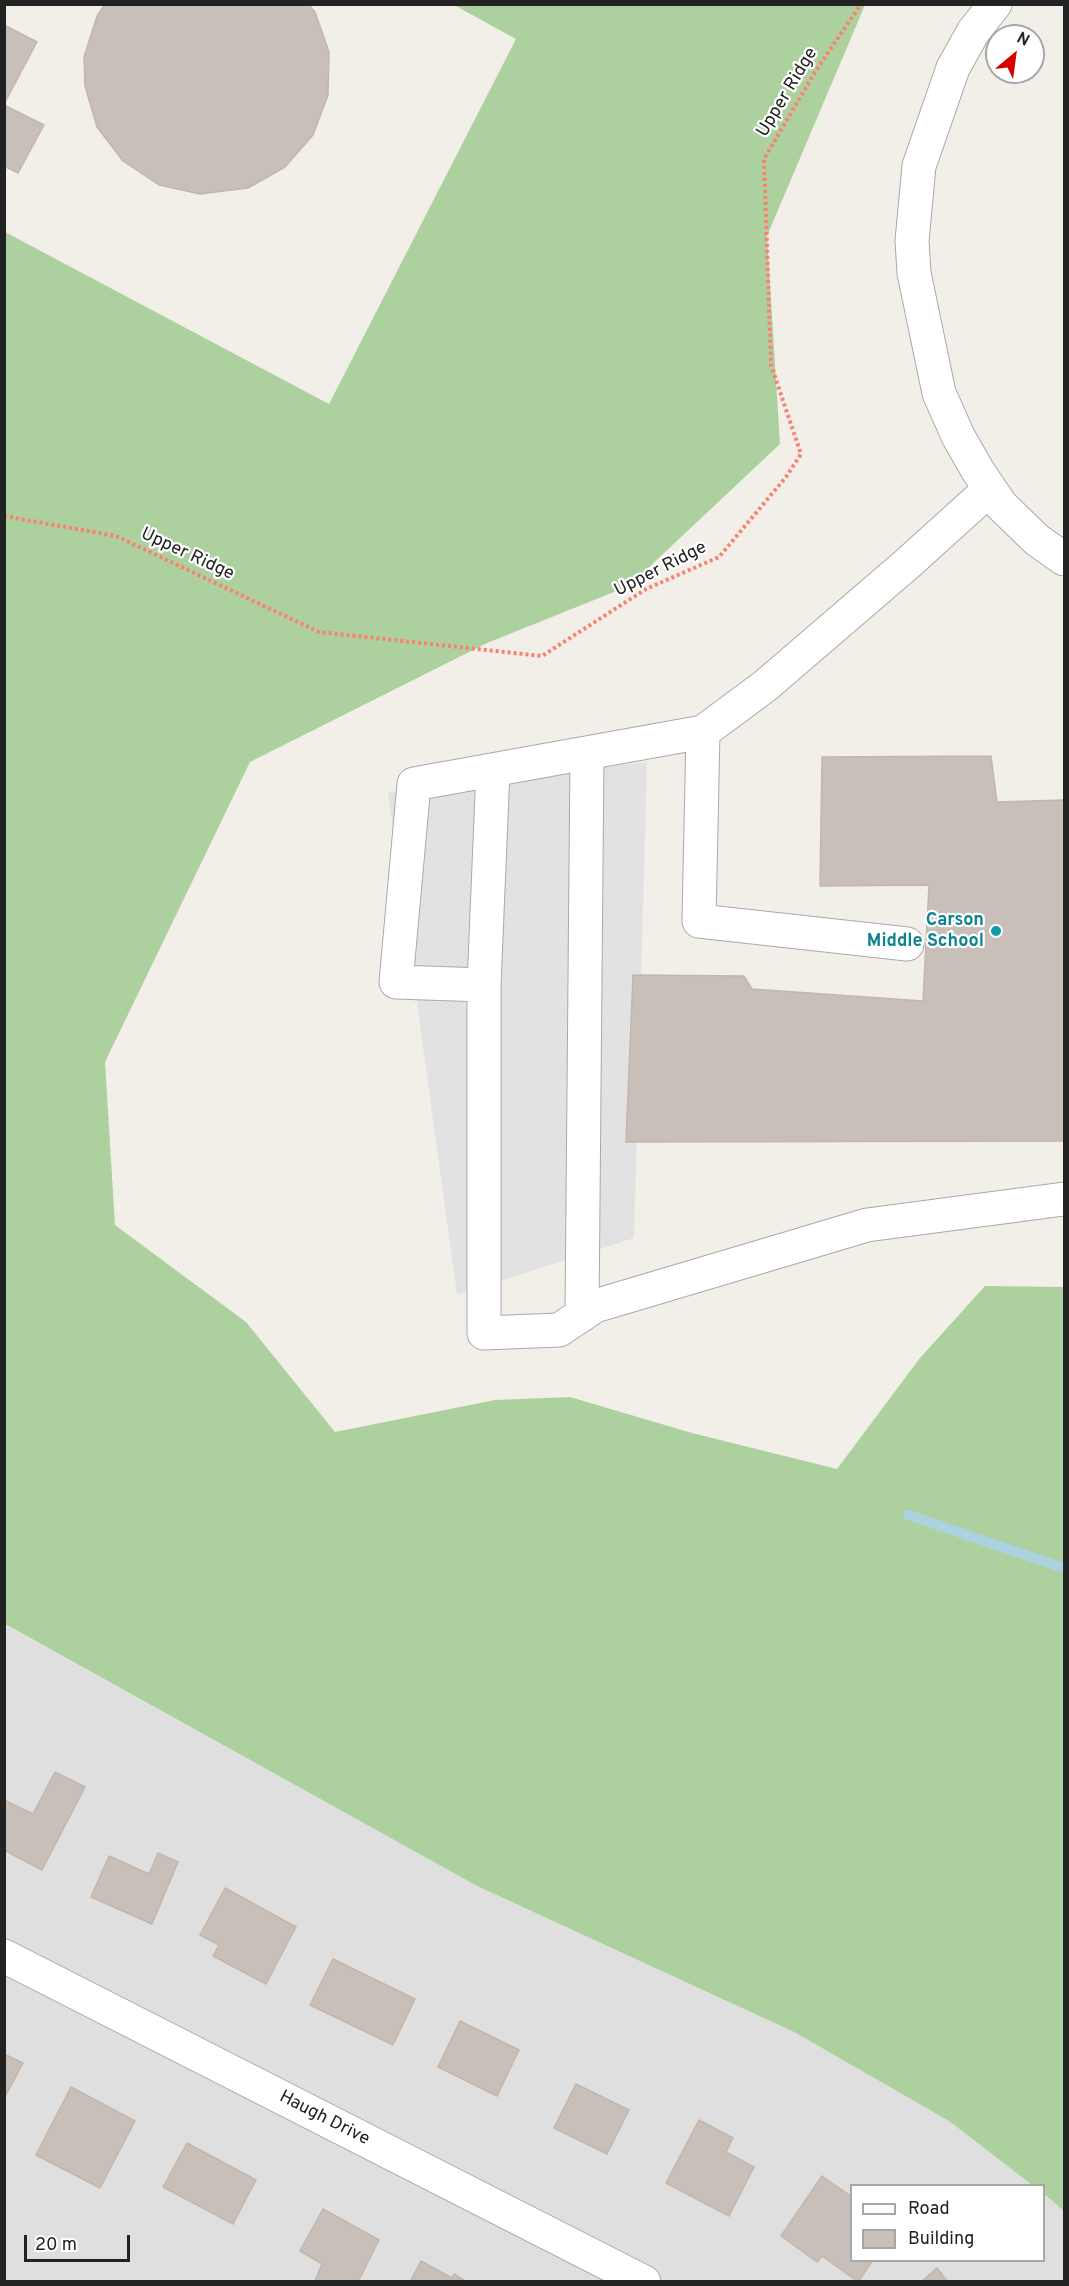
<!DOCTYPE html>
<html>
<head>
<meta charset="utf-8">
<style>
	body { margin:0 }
	#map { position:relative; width:1069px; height:2286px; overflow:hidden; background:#f2efe9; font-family:Overpass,sans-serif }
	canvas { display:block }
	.frame { position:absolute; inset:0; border:6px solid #222; pointer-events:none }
	.legend { position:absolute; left:850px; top:2184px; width:195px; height:78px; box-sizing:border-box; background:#fff; border:2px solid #a7a7a7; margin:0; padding:8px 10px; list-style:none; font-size:18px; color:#222 }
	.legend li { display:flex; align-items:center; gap:12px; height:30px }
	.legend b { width:30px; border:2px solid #a7a7a7 }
	.north { position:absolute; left:985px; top:24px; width:60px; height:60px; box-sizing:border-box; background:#fff; border:2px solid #a7a7a7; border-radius:50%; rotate:29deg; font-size:16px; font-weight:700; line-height:24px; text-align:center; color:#222 }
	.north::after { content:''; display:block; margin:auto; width:21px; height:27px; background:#d40000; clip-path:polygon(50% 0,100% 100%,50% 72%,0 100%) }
	.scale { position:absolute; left:24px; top:2235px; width:106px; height:27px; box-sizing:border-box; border:3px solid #222; border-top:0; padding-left:8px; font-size:18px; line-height:21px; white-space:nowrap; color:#222; -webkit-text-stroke:4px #fff; paint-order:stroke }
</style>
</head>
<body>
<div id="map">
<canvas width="1069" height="2286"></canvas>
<div class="frame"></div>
<ul class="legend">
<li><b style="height:8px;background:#fff"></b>Road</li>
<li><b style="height:16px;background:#c7bfb8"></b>Building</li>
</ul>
<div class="north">N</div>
<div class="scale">20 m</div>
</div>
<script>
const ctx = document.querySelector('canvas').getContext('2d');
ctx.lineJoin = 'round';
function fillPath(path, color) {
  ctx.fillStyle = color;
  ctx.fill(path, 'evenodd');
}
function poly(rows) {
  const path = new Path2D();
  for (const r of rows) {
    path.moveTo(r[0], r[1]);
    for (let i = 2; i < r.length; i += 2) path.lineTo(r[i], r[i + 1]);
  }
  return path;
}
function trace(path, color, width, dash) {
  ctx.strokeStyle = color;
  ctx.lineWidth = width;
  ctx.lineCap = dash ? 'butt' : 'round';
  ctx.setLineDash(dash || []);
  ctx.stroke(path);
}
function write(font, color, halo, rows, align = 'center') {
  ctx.font = font + ' Overpass,sans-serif';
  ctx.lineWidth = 4.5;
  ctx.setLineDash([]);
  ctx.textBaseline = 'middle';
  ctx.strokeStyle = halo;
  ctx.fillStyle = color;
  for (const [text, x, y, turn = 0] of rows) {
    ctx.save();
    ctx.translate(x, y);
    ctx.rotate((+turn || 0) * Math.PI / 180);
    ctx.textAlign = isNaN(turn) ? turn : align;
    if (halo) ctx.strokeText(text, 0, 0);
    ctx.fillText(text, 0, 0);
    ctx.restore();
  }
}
const residential = poly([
	[4,1624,477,1886,794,2032,949,2121,1032,2185,852,2186,852,2260,1044,2260,1044,2194,1064,2211,1064,2281,5,2281]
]);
const forest = poly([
	[454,5,865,5,767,236,780,444,629,586,487,643,250,762,105,1062,115,1225,246,1322,335,1432,495,1400,570,1397,692,1433,837,1469,920,1358,985,1286,1064,1287,1064,2211,1044,2194,1044,2186,1032,2185,949,2121,794,2032,477,1886,5,1624,5,232,329,404,516,39]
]);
const parking = poly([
	[647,762,634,1238,457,1295,388,792]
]);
const stream = poly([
	[908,1515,1064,1568]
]);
const building = poly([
	[105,4,308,4,315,12,329,52,328,95,313,135,285,167,248,188,200,194,159,185,123,161,97,127,85,86,84,57,97,16,105,4],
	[4,25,37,42,4,104,4,25],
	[4,105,44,125,18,173,4,166,4,105],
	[991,756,997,802,1064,800,1064,1141,626,1142,633,975,744,976,752,989,923,1001,929,885,820,886,822,757,991,756],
	[55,1772,85,1787,42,1870,4,1850,4,1803,6,1801,33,1814,55,1772],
	[158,1853,178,1862,152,1924,91,1897,109,1856,149,1874,158,1853],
	[225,1888,296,1927,266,1984,213,1956,219,1945,200,1935,225,1888],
	[333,1959,415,1999,393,2045,310,2005,333,1959],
	[460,2021,519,2050,497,2096,438,2067,460,2021],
	[4,2054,23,2063,4,2099,4,2054],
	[576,2084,629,2110,607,2154,554,2128,576,2084],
	[71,2087,135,2121,100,2188,36,2155,71,2087],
	[699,2120,733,2138,726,2152,754,2167,729,2216,666,2183,699,2120],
	[187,2143,256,2180,233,2224,163,2187,187,2143],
	[822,2176,852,2197,852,2260,873,2260,858,2282,822,2256,817,2262,781,2236,822,2176],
	[323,2209,379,2240,358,2282,315,2281,322,2264,300,2251,323,2209],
	[421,2261,452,2278,454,2274,467,2282,410,2282,421,2261],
	[937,2268,948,2282,921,2282,937,2268]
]);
const path = poly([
	[4,516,116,536,319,632,542,656,646,589,719,557,786,477,801,454,771,365,764,159,815,72,861,4]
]);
const minor = poly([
	[995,4,973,32,953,68,919,166,912,241,914,273,939,393,958,436,978,471,1001,505,1037,540,1064,559],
	[990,489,907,564,765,686,703,732,414,784,396,982,484,985,484,1333,559,1330,595,1306,867,1225,1064,1199],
	[703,732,699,921,907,944],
	[484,985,493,770],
	[582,1315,587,754],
	[4,1956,644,2282]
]);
const markers = [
	[996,931,6,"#0f9aa8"]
];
const streetNames = [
	["Upper Ridge",788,93,-59],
	["Upper Ridge",187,555,25],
	["Upper Ridge",661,570,-27],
	["Haugh Drive",324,2119,27]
];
const cultureNames = [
	["Carson",984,921],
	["Middle School",984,942]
];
fillPath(residential, '#e0dfdf');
fillPath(forest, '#add19e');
fillPath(parking, '#e2e2e2');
trace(stream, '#aad3df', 10);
fillPath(building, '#c7bfb8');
trace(building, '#c4b6ab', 1.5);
trace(minor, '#a9a9a9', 35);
trace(path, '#fa8072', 4, [3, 3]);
trace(minor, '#fff', 33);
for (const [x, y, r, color] of markers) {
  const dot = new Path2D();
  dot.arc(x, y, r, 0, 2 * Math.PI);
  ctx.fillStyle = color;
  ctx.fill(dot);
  trace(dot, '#fff', 2);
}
write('18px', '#222', '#fff', streetNames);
write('bold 18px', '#0d838f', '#fff', cultureNames, 'right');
</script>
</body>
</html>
